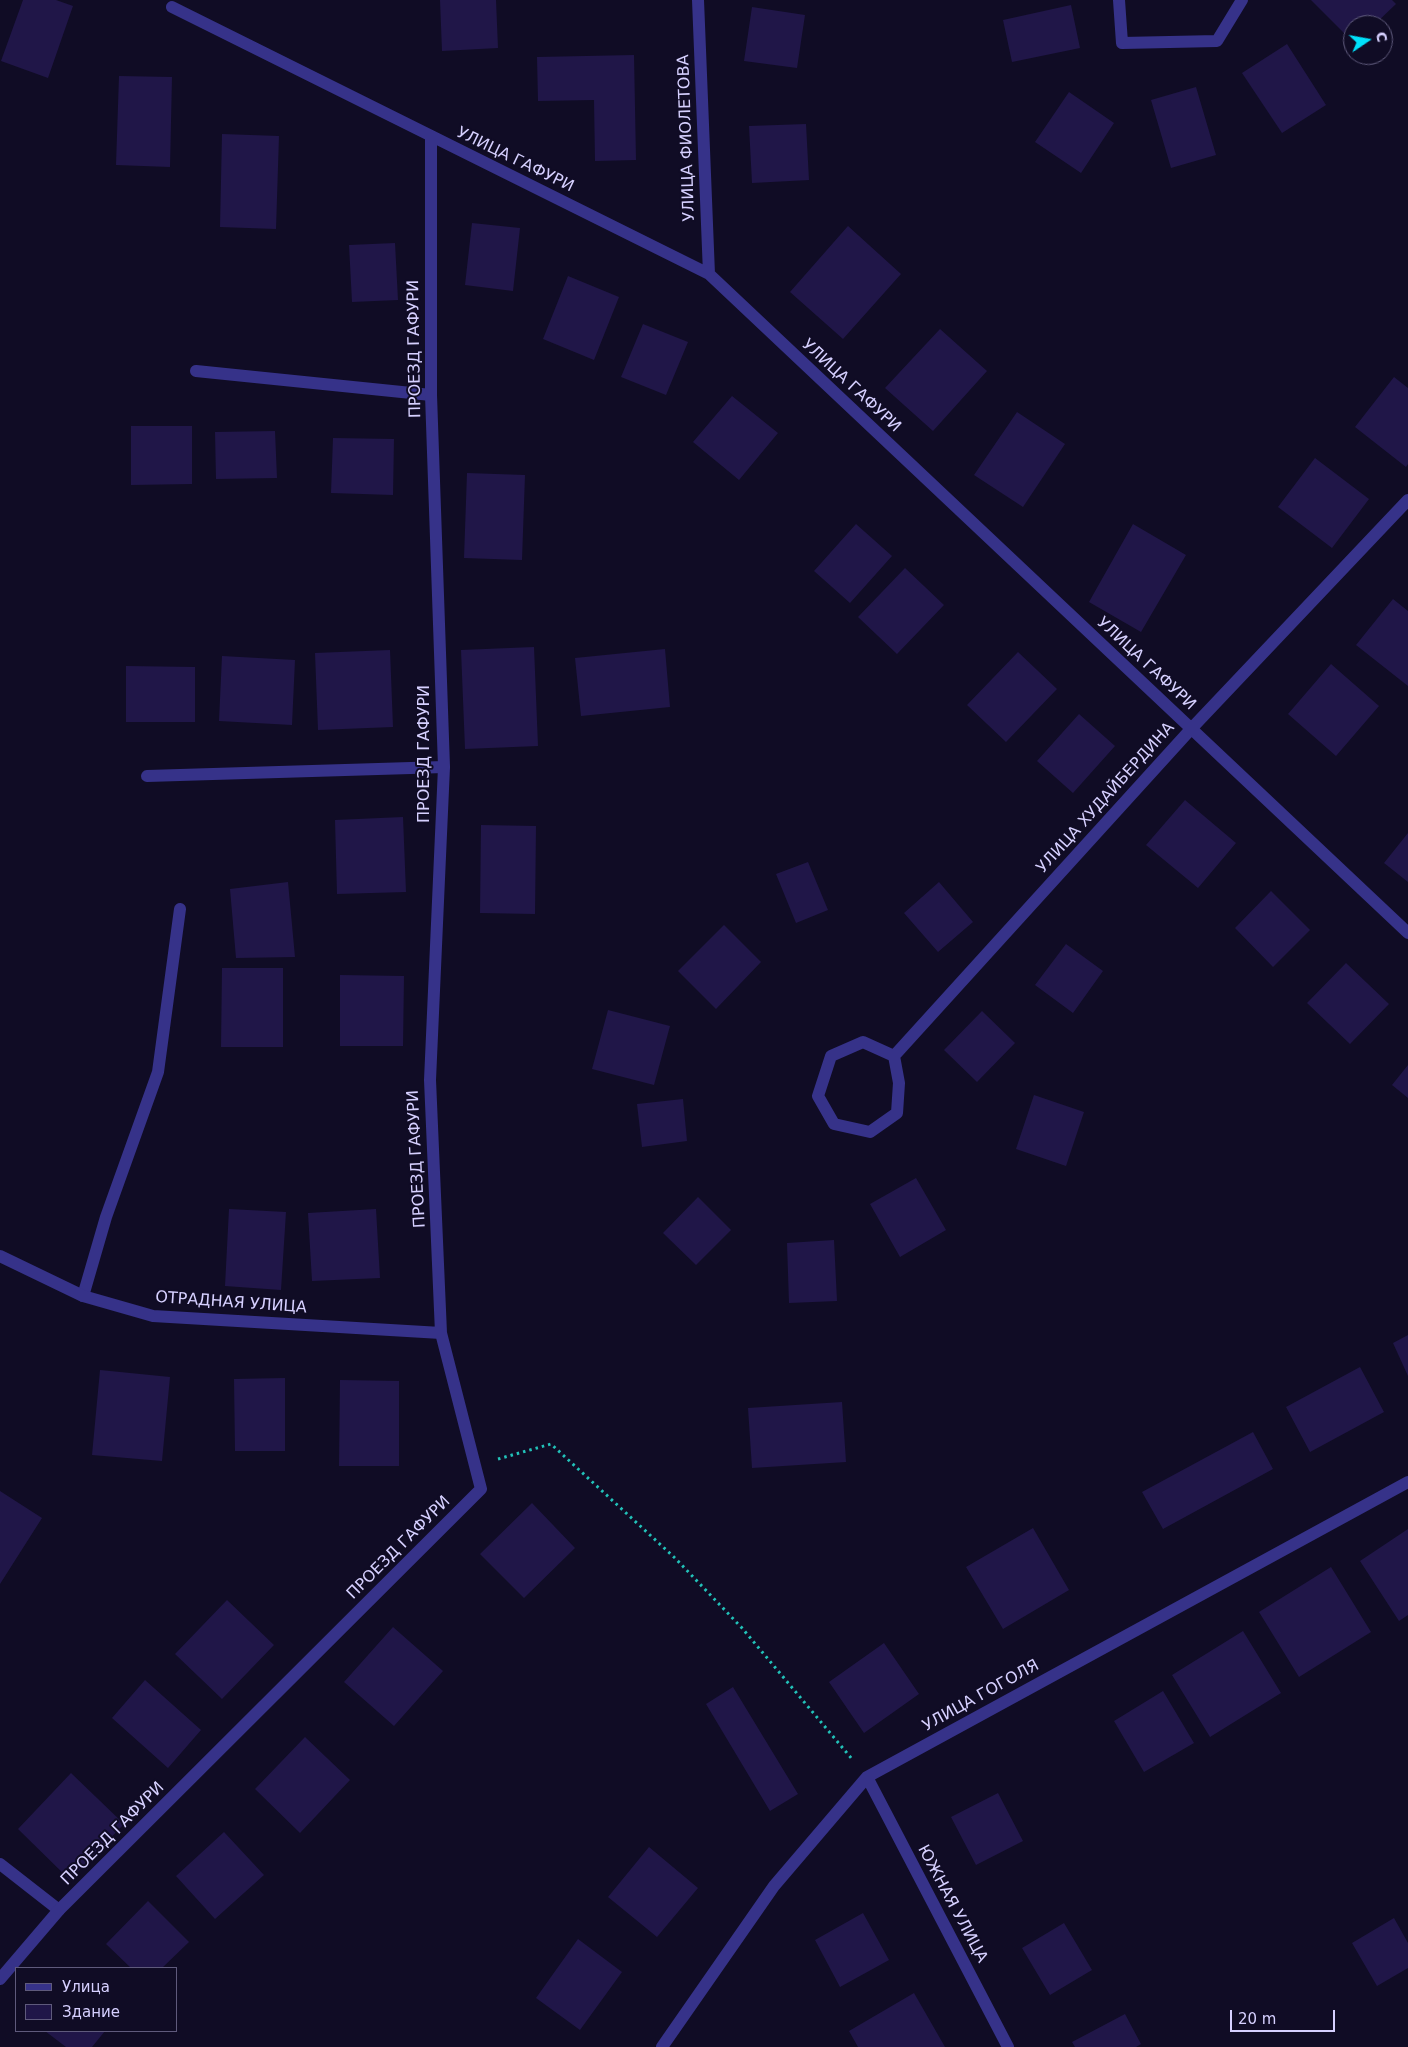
<!DOCTYPE html>
<html>
<head>
<meta charset="utf-8">
<style>
	body { margin:0 }
	#map { position:relative; width:1408px; height:2047px; overflow:hidden; background:#100c25; font-family:"DejaVu Sans",sans-serif }
	canvas { display:block }
	.legend { position:absolute; left:15px; top:1967px; width:162px; height:65px; box-sizing:border-box; background:#100c25; border:1px solid #5f5a7c; margin:0; padding:6px 9px; list-style:none; font-size:15px; color:#d6d0ff }
	.legend li { display:flex; align-items:center; gap:10px; height:25px }
	.legend b { width:25px; border:1px solid #5f5a7c }
	.north { position:absolute; left:1343px; top:15px; width:50px; height:50px; box-sizing:border-box; background:#100c25; border:1px solid #5f5a7c; border-radius:50%; rotate:78deg; font-size:14px; font-weight:700; line-height:20px; text-align:center; color:#d6d0ff }
	.north::after { content:''; display:block; margin:auto; width:18px; height:22px; background:#00e1fb; clip-path:polygon(50% 0,100% 100%,50% 72%,0 100%) }
	.scale { position:absolute; left:1230px; top:2010px; width:105px; height:22px; box-sizing:border-box; border:2px solid #d6d0ff; border-top:0; padding-left:6px; font-size:15px; line-height:18px; white-space:nowrap; color:#d6d0ff; -webkit-text-stroke:4px #100c25; paint-order:stroke }
</style>
</head>
<body>
<div id="map">
<canvas width="1408" height="2047"></canvas>
<ul class="legend">
<li><b style="height:6px;background:#363289"></b>Улица</li>
<li><b style="height:14px;background:#201648"></b>Здание</li>
</ul>
<div class="north">С</div>
<div class="scale">20 m</div>
</div>
<script>
const ctx = document.querySelector('canvas').getContext('2d');
ctx.lineJoin = 'round';
function fillPath(path, color) {
  ctx.fillStyle = color;
  ctx.fill(path, 'evenodd');
}
function poly(rows) {
  const path = new Path2D();
  for (const r of rows) {
    path.moveTo(r[0], r[1]);
    for (let i = 2; i < r.length; i += 2) path.lineTo(r[i], r[i + 1]);
  }
  return path;
}
function trace(path, color, width, dash) {
  ctx.strokeStyle = color;
  ctx.lineWidth = width;
  ctx.lineCap = dash ? 'butt' : 'round';
  ctx.setLineDash(dash || []);
  ctx.stroke(path);
}
function write(font, color, halo, rows, align = 'center') {
  ctx.font = font + ' "DejaVu Sans",sans-serif';
  ctx.lineWidth = 4;
  ctx.setLineDash([]);
  ctx.textBaseline = 'middle';
  ctx.strokeStyle = halo;
  ctx.fillStyle = color;
  for (const [text, x, y, turn = 0] of rows) {
    ctx.save();
    ctx.translate(x, y);
    ctx.rotate((+turn || 0) * Math.PI / 180);
    ctx.textAlign = isNaN(turn) ? turn : align;
    if (halo) ctx.strokeText(text, 0, 0);
    ctx.fillText(text, 0, 0);
    ctx.restore();
  }
}
const building = poly([
	[23,0,56,0,73,6,48,78,1,61],
	[440,0,496,0,498,48,442,51],
	[1311,0,1392,0,1396,4,1374,25,1353,25,1353,42],
	[1071,5,1080,48,1012,62,1003,20],
	[752,7,805,15,797,68,744,61],
	[1287,44,1326,105,1282,133,1242,73],
	[634,55,636,160,595,161,594,100,538,101,537,57],
	[119,76,172,77,170,167,116,165],
	[1196,87,1216,155,1171,168,1151,100],
	[1069,92,1114,123,1081,173,1035,142],
	[806,124,809,180,752,183,749,126],
	[222,134,279,136,276,229,220,227],
	[472,223,520,228,513,291,465,285],
	[848,226,901,274,843,339,790,292],
	[395,243,398,300,352,302,349,245],
	[568,276,619,297,594,360,543,339],
	[643,324,688,342,666,395,621,377],
	[940,329,987,371,933,431,885,388],
	[1394,377,1408,388,1408,464,1406,467,1355,427],
	[732,396,778,433,739,480,693,442],
	[1017,412,1065,444,1023,507,974,475],
	[131,426,192,426,192,484,131,485],
	[275,431,277,478,216,479,215,432],
	[333,438,394,439,393,495,331,493],
	[1315,458,1369,499,1332,548,1278,507],
	[467,473,525,475,522,560,464,558],
	[856,524,892,556,850,603,814,571],
	[1133,524,1186,555,1141,632,1089,602],
	[905,568,944,605,897,654,858,617],
	[1393,599,1408,611,1408,686,1356,645],
	[534,647,538,746,465,749,461,650],
	[665,649,670,707,581,716,575,658],
	[390,650,393,727,318,730,315,653],
	[1018,652,1057,689,1006,742,967,705],
	[222,656,295,660,292,725,219,721],
	[1331,664,1379,706,1336,756,1288,714],
	[126,666,195,667,195,722,126,722],
	[1079,714,1115,746,1073,793,1037,761],
	[1185,800,1236,843,1198,888,1146,845],
	[403,817,406,892,337,894,335,820],
	[481,825,536,826,535,914,480,913],
	[1408,833,1408,882,1384,863],
	[808,862,828,910,796,923,776,874],
	[288,882,295,957,236,958,230,889],
	[939,882,973,922,938,952,904,913],
	[1271,891,1310,930,1273,967,1235,928],
	[724,925,761,962,716,1009,678,971],
	[1066,944,1103,971,1073,1013,1035,985],
	[1346,963,1389,1004,1350,1044,1307,1003],
	[222,968,283,968,283,1047,221,1047],
	[340,975,404,976,403,1046,340,1046],
	[608,1010,670,1026,654,1085,592,1069],
	[982,1011,1015,1043,977,1082,944,1050],
	[1408,1065,1408,1098,1392,1085],
	[1034,1095,1084,1112,1066,1166,1016,1149],
	[683,1099,687,1141,642,1147,637,1104],
	[916,1178,946,1230,900,1257,870,1204],
	[698,1197,731,1230,696,1265,663,1233],
	[229,1209,286,1212,281,1290,225,1286],
	[376,1209,380,1278,312,1281,308,1213],
	[834,1240,837,1301,789,1303,787,1243],
	[1408,1335,1408,1376,1393,1343],
	[1360,1367,1384,1412,1310,1452,1286,1407],
	[100,1370,170,1377,162,1461,92,1455],
	[285,1378,285,1451,235,1451,234,1379],
	[340,1380,399,1381,399,1466,339,1466],
	[842,1402,846,1462,752,1468,748,1408],
	[1253,1432,1273,1469,1163,1529,1142,1492],
	[0,1491,42,1518,0,1584],
	[532,1503,575,1548,524,1598,480,1554],
	[1033,1528,1069,1590,1003,1629,966,1567],
	[1408,1529,1408,1615,1399,1621,1360,1561],
	[1331,1567,1371,1632,1299,1677,1259,1612],
	[227,1600,274,1645,222,1699,175,1654],
	[393,1627,443,1671,394,1726,344,1682],
	[1243,1631,1281,1693,1210,1737,1172,1675],
	[884,1643,919,1694,864,1733,829,1682],
	[145,1680,201,1730,168,1768,112,1718],
	[733,1687,798,1794,770,1811,706,1704],
	[1163,1691,1194,1743,1144,1772,1114,1721],
	[305,1737,350,1780,300,1833,255,1789],
	[71,1773,124,1824,70,1880,18,1829],
	[998,1793,1023,1841,976,1865,951,1817],
	[224,1832,264,1875,215,1919,176,1876],
	[649,1847,698,1888,657,1937,608,1897],
	[148,1901,189,1942,162,1968,131,1968,106,1944],
	[863,1913,889,1960,840,1987,815,1940],
	[1394,1918,1408,1943,1408,1968,1377,1986,1352,1943],
	[1064,1923,1092,1970,1050,1995,1022,1948],
	[578,1939,622,1972,580,2030,536,1998],
	[914,1993,945,2047,858,2047,849,2031],
	[1125,2014,1141,2044,1136,2047,1075,2047,1072,2042],
	[45,2031,105,2031,92,2047,66,2047]
]);
const path = poly([
	[498,1459,551,1444,675,1558,742,1628,852,1759]
]);
const lane = poly([
	[196,371,431,395],
	[147,776,444,767],
	[83,1296,106,1217,158,1072,180,909],
	[0,1864,59,1910]
]);
const street = poly([
	[698,0,709,274],
	[1119,0,1122,43,1217,41,1242,0],
	[172,7,709,274,1408,933],
	[894,1056,899,1083,897,1113,870,1132,834,1124,818,1096,831,1056,863,1042,894,1056,1191,729,1408,500],
	[0,1256,83,1296,153,1316,441,1333],
	[867,1777,1008,2047],
	[0,1979,59,1910,481,1489,441,1333,430,1080,444,767,431,395,431,136],
	[662,2047,774,1886,867,1777,1408,1482]
]);
const streetNames = [
	["УЛИЦА ФИОЛЕТОВА",687,138,-92],
	["УЛИЦА ГАФУРИ",515,160,26],
	["ПРОЕЗД ГАФУРИ",415,349,-91],
	["УЛИЦА ГАФУРИ",851,386,43],
	["УЛИЦА ГАФУРИ",1146,664,43],
	["ПРОЕЗД ГАФУРИ",425,754,-90],
	["УЛИЦА ХУДАЙБЕРДИНА",1106,798,-48],
	["ПРОЕЗД ГАФУРИ",417,1159,-93],
	["ОТРАДНАЯ УЛИЦА",231,1303,4],
	["ПРОЕЗД ГАФУРИ",399,1548,-45],
	["УЛИЦА ГОГОЛЯ",981,1696,-29],
	["ПРОЕЗД ГАФУРИ",113,1834,-45],
	["ЮЖНАЯ УЛИЦА",952,1904,62]
];
fillPath(building, '#201648');
trace(path, '#22c2b9', 3, [2.5, 4]);
trace(lane, '#363289', 12);
trace(street, '#363289', 12);
write('16px', '#d6d0ff', '#100c25', streetNames);
</script>
</body>
</html>
